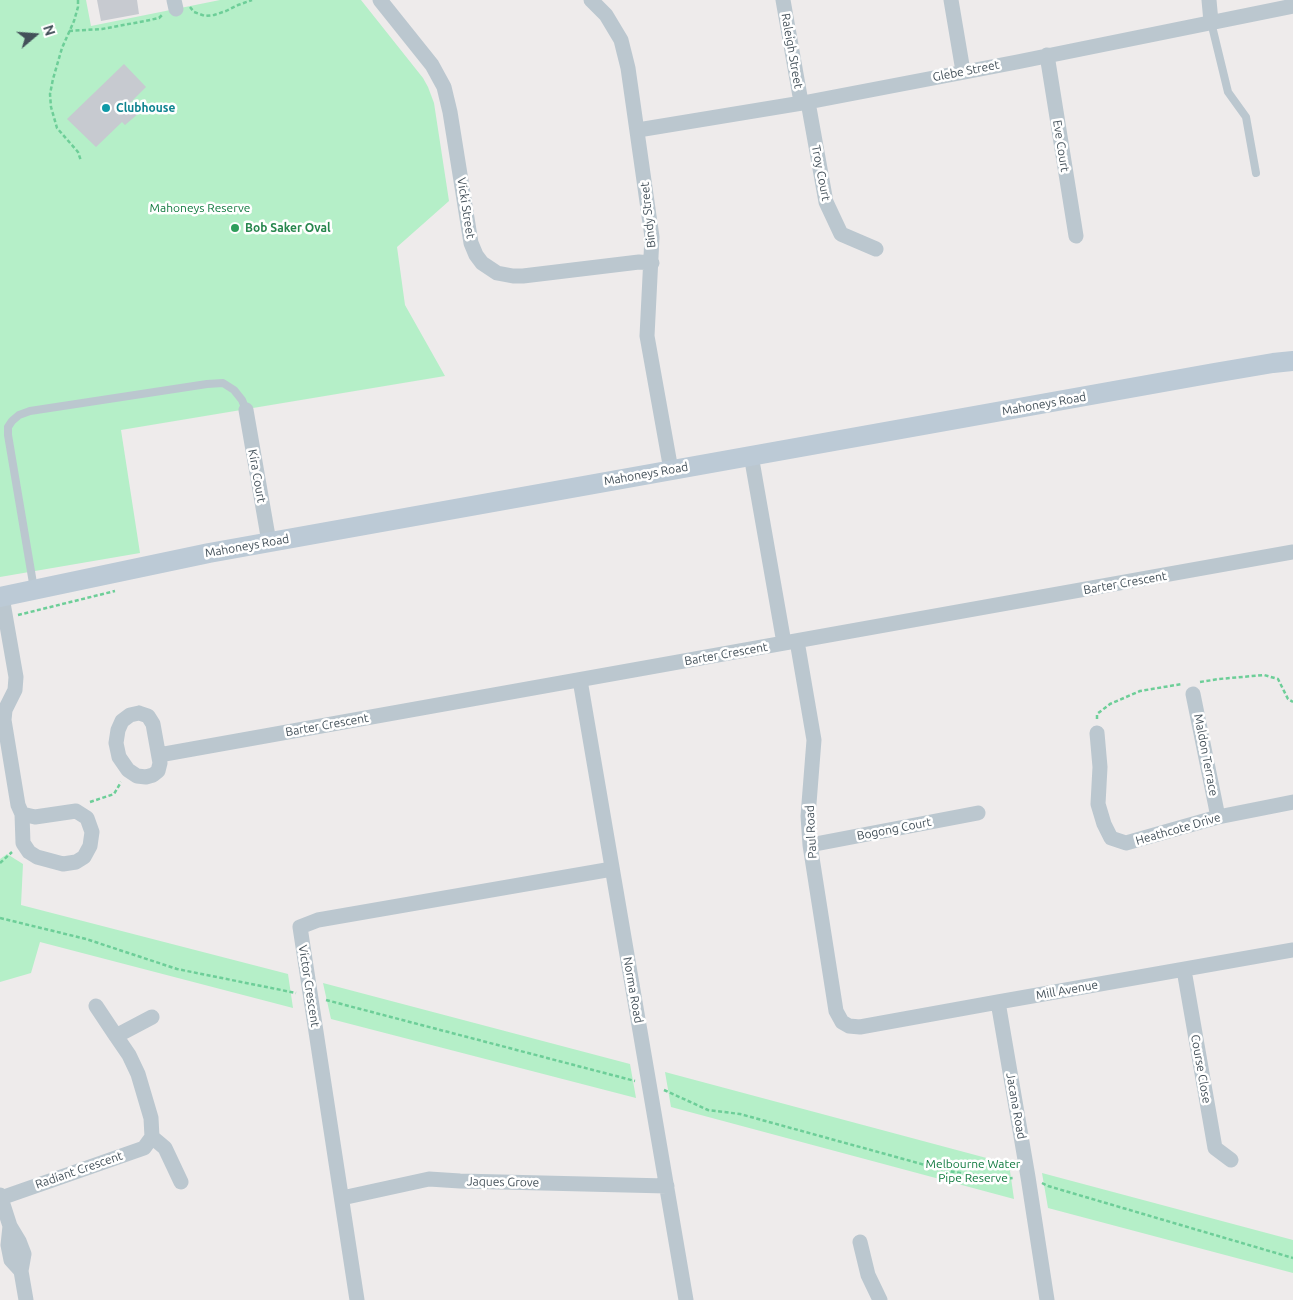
<!DOCTYPE html>
<html>
<head>
<meta charset="utf-8">
<style>
	body { margin:0 }
	#map { position:relative; width:1293px; height:1300px; overflow:hidden; background:#eeebeb; font-family:Ubuntu,sans-serif }
	canvas { display:block }
	.north { position:absolute; left:10px; top:10px; width:50px; height:50px; -webkit-text-stroke:4px #fff; paint-order:stroke; rotate:72deg; font-size:14px; font-weight:700; line-height:20px; text-align:center; color:#435059 }
	.north::after { content:''; display:block; margin:auto; width:18px; height:22px; background:#435059; clip-path:polygon(50% 0,100% 100%,50% 72%,0 100%) }
</style>
</head>
<body>
<div id="map">
<canvas width="1293" height="1300"></canvas>
<div class="north">N</div>
</div>
<script>
const ctx = document.querySelector('canvas').getContext('2d');
ctx.lineJoin = 'round';
function fillPath(path, color) {
  ctx.fillStyle = color;
  ctx.fill(path, 'evenodd');
}
function poly(rows) {
  const path = new Path2D();
  for (const r of rows) {
    path.moveTo(r[0], r[1]);
    for (let i = 2; i < r.length; i += 2) path.lineTo(r[i], r[i + 1]);
  }
  return path;
}
function trace(path, color, width, dash) {
  ctx.strokeStyle = color;
  ctx.lineWidth = width;
  ctx.lineCap = dash ? 'butt' : 'round';
  ctx.setLineDash(dash || []);
  ctx.stroke(path);
}
function write(font, color, halo, rows, align = 'center') {
  ctx.font = font + ' Ubuntu,sans-serif';
  ctx.lineWidth = 5;
  ctx.setLineDash([]);
  ctx.textBaseline = 'middle';
  ctx.strokeStyle = halo;
  ctx.fillStyle = color;
  for (const [text, x, y, turn = 0] of rows) {
    ctx.save();
    ctx.translate(x, y);
    ctx.rotate((+turn || 0) * Math.PI / 180);
    ctx.textAlign = isNaN(turn) ? turn : align;
    if (halo) ctx.strokeText(text, 0, 0);
    ctx.fillText(text, 0, 0);
    ctx.restore();
  }
}
const green = poly([
	[0,0,86,0,91,26,220,0,361,0,423,78,428,87,434,103,449,201,397,247,405,305,445,376,121,430,140,553,0,577],
	[7,854,23,864,21,905,288,974,293,1008,40,942,31,973,0,982,0,859],
	[323,983,630,1064,636,1098,331,1019],
	[665,1072,1009,1164,1014,1199,671,1107],
	[1042,1173,1293,1240,1293,1273,1048,1208]
]);
const building = poly([
	[97,0,137,0,139,14,101,21],
	[124,64,146,87,130,103,139,113,125,125,122,122,96,147,67,119]
]);
const path = poly([
	[78,0,78,7,74,21,62,48,53,79,50,94,51,107,57,128,78,152,81,161],
	[190,7,194,12,205,16,214,15,226,11,238,5,252,0],
	[69,31,102,29,145,21,159,18,163,14],
	[18,615,115,591],
	[1200,682,1219,679,1264,675,1278,679,1288,699,1293,702],
	[1097,719,1097,714,1110,704,1140,691,1182,684],
	[90,802,114,794,121,782],
	[0,863,12,852],
	[0,918,86,939,177,969,296,993],
	[326,1000,635,1081],
	[664,1090,708,1110,740,1114,947,1171,1004,1179,1013,1178],
	[1042,1183,1048,1186,1293,1258]
]);
const lane = poly([
	[1211,22,1228,92,1246,117,1256,173],
	[34,589,8,435,8,427,12,421,19,415,30,411,207,384,223,383,234,390,242,400,246,410]
]);
const street = poly([
	[174,0,176,9],
	[380,0,432,65,444,87,450,112,471,243,476,255,482,263,497,273,513,276,523,276,639,262,652,263],
	[591,0,606,15,621,40,628,68,652,237,647,336,671,470],
	[783,0,801,102],
	[951,0,963,71],
	[1209,0,1211,22],
	[1047,55,1076,236],
	[808,102,826,202,841,234,876,249],
	[638,130,808,102,1017,62,1293,6],
	[246,410,269,542],
	[751,455,784,643],
	[2,597,16,677,15,690,5,710,4,720,18,805,22,814,23,843,29,852,37,857,63,864,76,862,84,857,90,846,92,832,87,818,76,811,35,817,22,814],
	[797,641,814,740,808,816,810,845,836,1011,842,1022,849,1026,860,1027,998,1002,1293,950],
	[580,680,686,1300],
	[1193,694,1218,817],
	[139,713,148,716,153,724,160,763,158,771,153,775,146,777,137,776,128,770,119,757,116,743,118,730,122,721,130,715,139,713],
	[1097,733,1100,767,1098,804,1104,824,1111,838,1126,843,1218,817,1293,802],
	[159,755,1293,552],
	[810,845,978,813],
	[1184,970,1215,1148,1231,1160],
	[998,1002,1028,1177,1047,1300],
	[96,1006,116,1036,152,1017],
	[152,1137,165,1148,181,1182],
	[0,1195,10,1226,19,1241,24,1254,21,1271,26,1300],
	[1,1198,144,1148,152,1137,151,1118,138,1074,129,1055,116,1036],
	[342,1198,429,1179,460,1181,667,1186],
	[10,1226,8,1245,11,1260,21,1271],
	[860,1242,868,1275,880,1300],
	[357,1300,300,927,318,920,612,869]
]);
const secondary = poly([
	[0,597,209,553,1214,373,1273,363,1293,361]
]);
const markers = [
	[106,108,5,"#0f9aa8"],
	[235,228,5,"#2e9e5b"]
];
const streetNames = [
	["Raleigh Street",792,51,80],
	["Glebe Street",966,71,-11],
	["Eve Court",1061,146,81],
	["Troy Court",821,173,79],
	["Vicki Street",466,208,81],
	["Bindy Street",648,215,-96],
	["Mahoneys Road",1044,404,-10],
	["Mahoneys Road",646,474,-10],
	["Kira Court",257,476,80],
	["Mahoneys Road",247,546,-10],
	["Barter Crescent",1125,583,-10],
	["Barter Crescent",726,654,-10],
	["Barter Crescent",327,725,-10],
	["Maldon Terrace",1206,755,79],
	["Bogong Court",894,829,-11],
	["Heathcote Drive",1178,829,-16],
	["Paul Road",811,832,-93],
	["Victor Crescent",309,986,81],
	["Norma Road",633,990,80],
	["Mill Avenue",1067,990,-10],
	["Course Close",1201,1069,80],
	["Jacana Road",1016,1106,80],
	["Radiant Crescent",79,1170,-19],
	["Jaques Grove",503,1182,1]
];
const cultureNames = [
	["Clubhouse",116,108]
];
const parkNames = [
	["Mahoneys Reserve",200,208],
	["Melbourne Water",973,1164],
	["Pipe Reserve",973,1178]
];
const leisureNames = [
	["Bob Saker Oval",245,228]
];
fillPath(green, '#b5efc8');
fillPath(building, '#c7cad0');
trace(path, '#6dce98', 2.5, [4, 2.5]);
trace(lane, '#bbc7cf', 8);
trace(street, '#bbc7cf', 15);
trace(secondary, '#bccad6', 20);
for (const [x, y, r, color] of markers) {
  const dot = new Path2D();
  dot.arc(x, y, r, 0, 2 * Math.PI);
  ctx.fillStyle = color;
  ctx.fill(dot);
  trace(dot, '#fff', 2);
}
write('12px', '#435059', '#fff', streetNames);
write('bold 12px', '#0d838f', '#fff', cultureNames, 'left');
write('12px', '#127b40', '#fff', parkNames);
write('bold 12px', '#27864d', '#fff', leisureNames, 'left');
</script>
</body>
</html>
